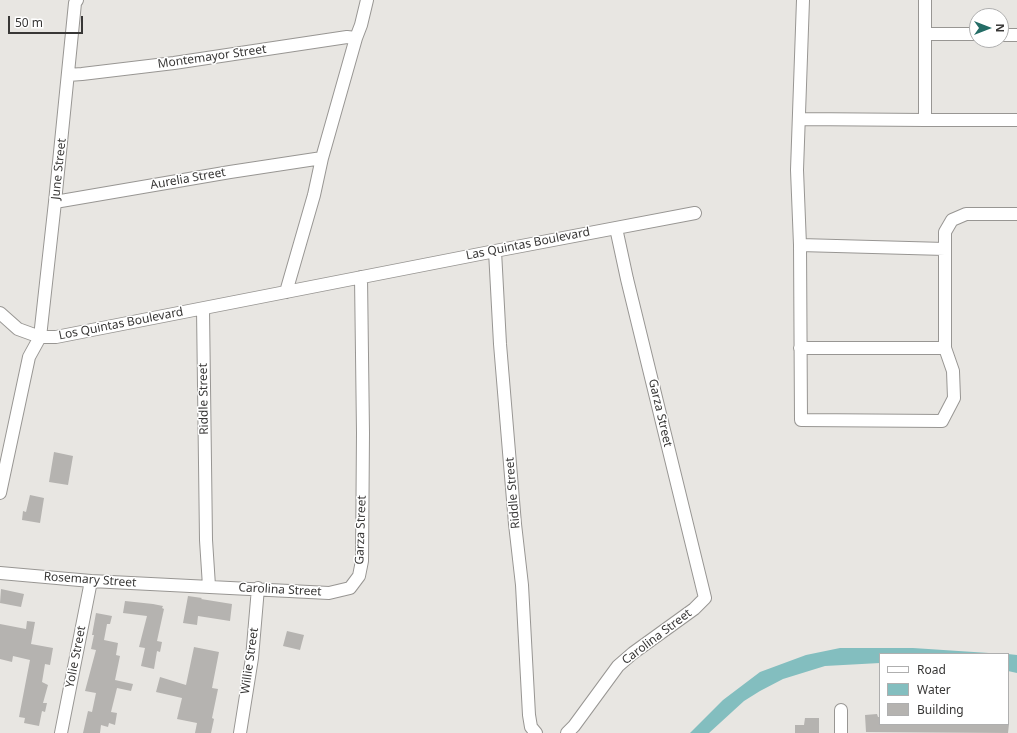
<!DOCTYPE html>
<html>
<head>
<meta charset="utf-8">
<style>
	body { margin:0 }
	#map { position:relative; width:1017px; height:733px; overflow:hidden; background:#e8e6e2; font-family:"Noto Sans",sans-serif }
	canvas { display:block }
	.legend { position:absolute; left:879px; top:653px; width:130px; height:72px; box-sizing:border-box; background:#fff; border:1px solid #afafaf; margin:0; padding:5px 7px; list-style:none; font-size:12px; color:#383736 }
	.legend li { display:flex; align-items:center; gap:8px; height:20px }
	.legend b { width:20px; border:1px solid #afafaf }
	.north { position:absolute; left:969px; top:8px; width:40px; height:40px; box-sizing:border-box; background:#fff; border:1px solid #afafaf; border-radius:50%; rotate:90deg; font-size:11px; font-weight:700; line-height:16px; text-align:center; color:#383736 }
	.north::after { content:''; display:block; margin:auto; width:14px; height:18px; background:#246d66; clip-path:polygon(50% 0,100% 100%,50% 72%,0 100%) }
	.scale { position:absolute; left:8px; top:16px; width:75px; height:18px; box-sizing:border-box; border:2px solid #383736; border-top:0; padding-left:5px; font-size:12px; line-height:14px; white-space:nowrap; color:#383736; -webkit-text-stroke:3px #fff; paint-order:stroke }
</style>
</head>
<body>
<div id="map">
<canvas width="1017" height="733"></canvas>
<ul class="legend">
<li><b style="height:5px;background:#fff"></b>Road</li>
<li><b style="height:11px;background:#83bebf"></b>Water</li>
<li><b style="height:11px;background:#b5b3b0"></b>Building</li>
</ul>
<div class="north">N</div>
<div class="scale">50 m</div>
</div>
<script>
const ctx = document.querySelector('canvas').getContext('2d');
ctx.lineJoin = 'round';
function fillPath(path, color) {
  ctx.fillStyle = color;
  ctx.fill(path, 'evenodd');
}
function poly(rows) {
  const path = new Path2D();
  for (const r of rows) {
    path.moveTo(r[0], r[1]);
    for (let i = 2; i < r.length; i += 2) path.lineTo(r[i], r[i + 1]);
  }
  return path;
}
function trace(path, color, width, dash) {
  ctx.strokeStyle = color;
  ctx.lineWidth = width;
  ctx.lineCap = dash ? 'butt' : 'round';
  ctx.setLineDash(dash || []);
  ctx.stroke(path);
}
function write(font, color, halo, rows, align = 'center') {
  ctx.font = font + ' "Noto Sans",sans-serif';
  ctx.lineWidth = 3;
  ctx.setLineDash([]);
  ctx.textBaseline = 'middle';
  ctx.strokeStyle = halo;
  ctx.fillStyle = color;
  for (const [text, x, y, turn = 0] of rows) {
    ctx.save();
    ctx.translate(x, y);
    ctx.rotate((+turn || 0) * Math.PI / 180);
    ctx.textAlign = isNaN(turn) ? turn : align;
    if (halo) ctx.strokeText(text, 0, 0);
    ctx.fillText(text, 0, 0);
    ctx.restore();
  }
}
const water = poly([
	[840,648,913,648,1004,654,880,654,880,663,825,666,783,679,760,691,744,701,709,733,690,733,723,700,760,672,806,655],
	[1008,654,1017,655,1017,673,1008,671]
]);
const building = poly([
	[54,452,73,456,68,485,49,482],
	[30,495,44,498,40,523,22,520,23,511,26,512],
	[1,589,24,594,21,607,0,603],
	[188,596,202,598,201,599,232,604,230,621,198,616,197,625,183,623],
	[125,601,153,604,163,606,162,608,164,609,157,641,162,642,160,652,157,651,154,669,141,666,145,648,139,647,147,616,123,613],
	[96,613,112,616,110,624,107,624,104,640,118,643,116,655,120,656,115,680,133,684,131,691,117,688,111,712,117,713,115,725,109,723,108,727,101,725,100,733,83,733,88,711,92,712,96,693,85,691,96,650,91,649,94,635,92,635],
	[27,621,35,622,31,644,53,648,50,665,45,664,42,682,48,685,43,703,47,703,45,712,42,711,39,726,24,723,25,718,19,717,30,660,13,656,12,662,0,659,0,624,26,629],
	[287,631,304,635,300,650,283,646],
	[194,647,219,652,212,688,218,689,212,718,214,719,211,733,195,733,197,723,177,719,182,698,156,692,160,677,186,685],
	[877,714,878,717,880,717,880,724,1009,724,1008,733,866,732,865,715],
	[805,718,819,718,819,733,795,733,795,725,804,725]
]);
const minor = poly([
	[925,0,925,34,977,34],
	[925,34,925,120,1017,120],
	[1001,35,1017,35],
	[68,75,82,74,174,63,347,37,356,38],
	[799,119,925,120],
	[55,202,230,172,322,158],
	[800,245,945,249,945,348,953,371,954,398,942,421,801,420,800,245,797,170,803,0],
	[945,249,945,232,952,220,966,214,1017,214],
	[495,251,500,344,515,524,522,585,529,715,531,727,536,733],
	[286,292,314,195,322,158,356,38,361,25,367,0],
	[203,309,206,540,209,586],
	[0,313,18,329,40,337,56,337,495,251,695,213],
	[800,348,945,348],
	[0,493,29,357,40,337,55,202,75,3,77,0],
	[0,573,91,581,329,593,350,588,359,576,362,561,363,433,361,277],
	[61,733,91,581],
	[240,733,252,658,258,588],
	[567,733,574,726,618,666,633,653,694,609,705,598,627,279,616,228],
	[841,733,841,710]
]);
const streetNames = [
	["Montemayor Street",212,57,-8],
	["June Street",59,169,-84],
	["Aurelia Street",188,179,-10],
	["Las Quintas Boulevard",528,244,-11],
	["Los Quintas Boulevard",121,324,-11],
	["Riddle Street",204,399,-91],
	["Garza Street",660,413,77],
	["Riddle Street",513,493,-95],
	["Garza Street",361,530,-88],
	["Rosemary Street",90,580,4],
	["Carolina Street",280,590,3],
	["Carolina Street",657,637,-37],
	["Yolie Street",76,657,-79],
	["Willie Street",250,661,-82]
];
fillPath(water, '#83bebf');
fillPath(building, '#b5b3b0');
trace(minor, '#989693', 14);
trace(minor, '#fff', 12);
write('12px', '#383736', '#fff', streetNames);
</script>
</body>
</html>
